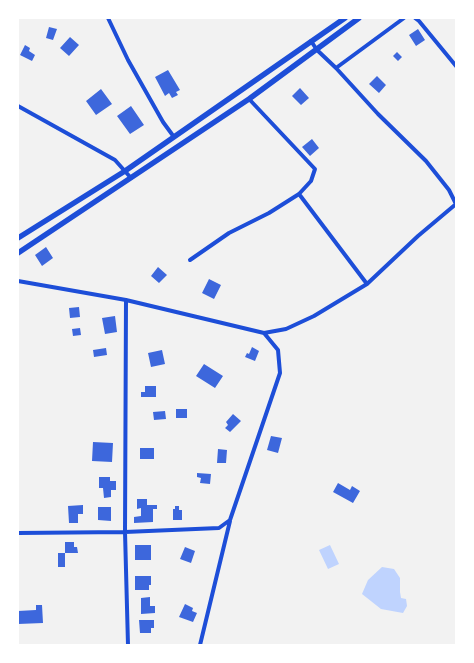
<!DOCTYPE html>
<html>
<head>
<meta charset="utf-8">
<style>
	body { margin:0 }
	#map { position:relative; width:474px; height:663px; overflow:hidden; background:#f2f2f2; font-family:Overpass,sans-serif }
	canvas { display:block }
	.frame { position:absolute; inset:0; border:19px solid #fff; pointer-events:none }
</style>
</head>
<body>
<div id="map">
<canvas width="474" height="663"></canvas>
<div class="frame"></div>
</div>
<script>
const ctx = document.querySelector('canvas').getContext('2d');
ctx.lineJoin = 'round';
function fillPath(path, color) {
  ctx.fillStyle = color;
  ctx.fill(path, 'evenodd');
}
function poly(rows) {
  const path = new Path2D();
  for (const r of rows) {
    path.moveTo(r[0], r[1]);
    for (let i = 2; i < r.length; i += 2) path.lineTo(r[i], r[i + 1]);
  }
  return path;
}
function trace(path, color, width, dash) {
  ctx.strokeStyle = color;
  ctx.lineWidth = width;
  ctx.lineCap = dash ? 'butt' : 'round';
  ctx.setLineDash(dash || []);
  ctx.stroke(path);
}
const water = poly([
	[330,545,339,564,328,569,319,550],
	[382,567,394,569,400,578,400,592,401,598,406,599,407,606,403,613,381,609,362,594,368,580]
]);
const building = poly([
	[49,27,57,29,53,40,46,38],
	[418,29,425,40,416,46,409,35],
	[70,37,79,45,69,56,60,48],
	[25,45,30,48,29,51,35,55,32,61,20,55],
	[397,52,402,57,398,61,393,56],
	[168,70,180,90,176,92,178,95,172,98,169,93,165,96,155,77],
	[377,76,386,85,379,93,369,84],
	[300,88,309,98,301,105,292,96],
	[101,89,112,104,96,115,86,101],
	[131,106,144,125,130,134,117,116],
	[312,139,319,148,310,156,302,147],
	[46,247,53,258,42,266,35,255],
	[158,267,167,275,159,283,151,276],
	[209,279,221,285,214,299,202,293],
	[79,307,80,317,70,318,69,308],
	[115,316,117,332,105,334,102,318],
	[80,328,81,335,73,336,72,329],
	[252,347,259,351,255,361,245,357,247,353,249,354],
	[106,348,107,355,94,357,93,350],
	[162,350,165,364,151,367,148,353],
	[204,364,223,376,215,388,196,376],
	[145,386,156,386,156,397,141,397,141,392,145,392],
	[176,409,187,409,187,418,176,418],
	[165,411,166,419,154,420,153,412],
	[233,414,241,421,230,432,225,428,228,425,226,422],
	[271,436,282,438,278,453,267,450],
	[93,442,113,443,112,462,92,461],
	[140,448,154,448,154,459,140,459],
	[218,449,227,450,226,463,217,463],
	[197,473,211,474,210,484,200,483,201,478,197,477],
	[99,477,110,477,110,481,116,481,116,490,111,490,111,497,104,498,103,488,99,488],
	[338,483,350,490,352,486,360,491,353,503,333,492],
	[137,499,147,499,147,505,157,505,157,509,153,509,153,522,134,523,134,517,141,516,141,508,137,509],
	[83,505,83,514,78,514,78,523,69,523,68,506],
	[175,506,179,506,179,510,182,510,182,520,173,520,173,509,175,509],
	[98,507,111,507,111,521,98,520],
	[65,542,74,542,74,547,77,547,78,553,65,553],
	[135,545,151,545,151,560,135,560],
	[185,547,195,551,191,563,180,559],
	[58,553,65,553,65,567,58,567],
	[135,576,151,576,151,585,149,585,149,590,135,590],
	[150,597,150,606,155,606,155,613,141,614,141,598],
	[185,604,193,608,192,611,197,613,193,622,179,617],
	[36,605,42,605,43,623,18,624,18,611,36,610],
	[139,620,154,620,154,628,151,628,151,633,140,633]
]);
const minor = poly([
	[108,18,128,60,163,122,174,137],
	[415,18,419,21,456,66],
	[336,68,404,18],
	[18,106,115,160,131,178],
	[299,194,367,284],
	[190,260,229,233,269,213,299,194,311,181,315,169,249,99],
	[18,281,126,300,264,333,286,329,314,316,367,284,418,236,456,204,449,190,426,161,378,114,336,68,317,50,311,41],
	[126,300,125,532,128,645],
	[18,533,125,532,219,528,230,520,280,373,278,350,264,333],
	[200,645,230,521]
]);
const secondary = poly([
	[18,238,125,171,345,18],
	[18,253,249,99,359,18]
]);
fillPath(water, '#bfd3fe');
fillPath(building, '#3d67dc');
trace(minor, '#1d4ed8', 4);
trace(secondary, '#1d4ed8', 5.5);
</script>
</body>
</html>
